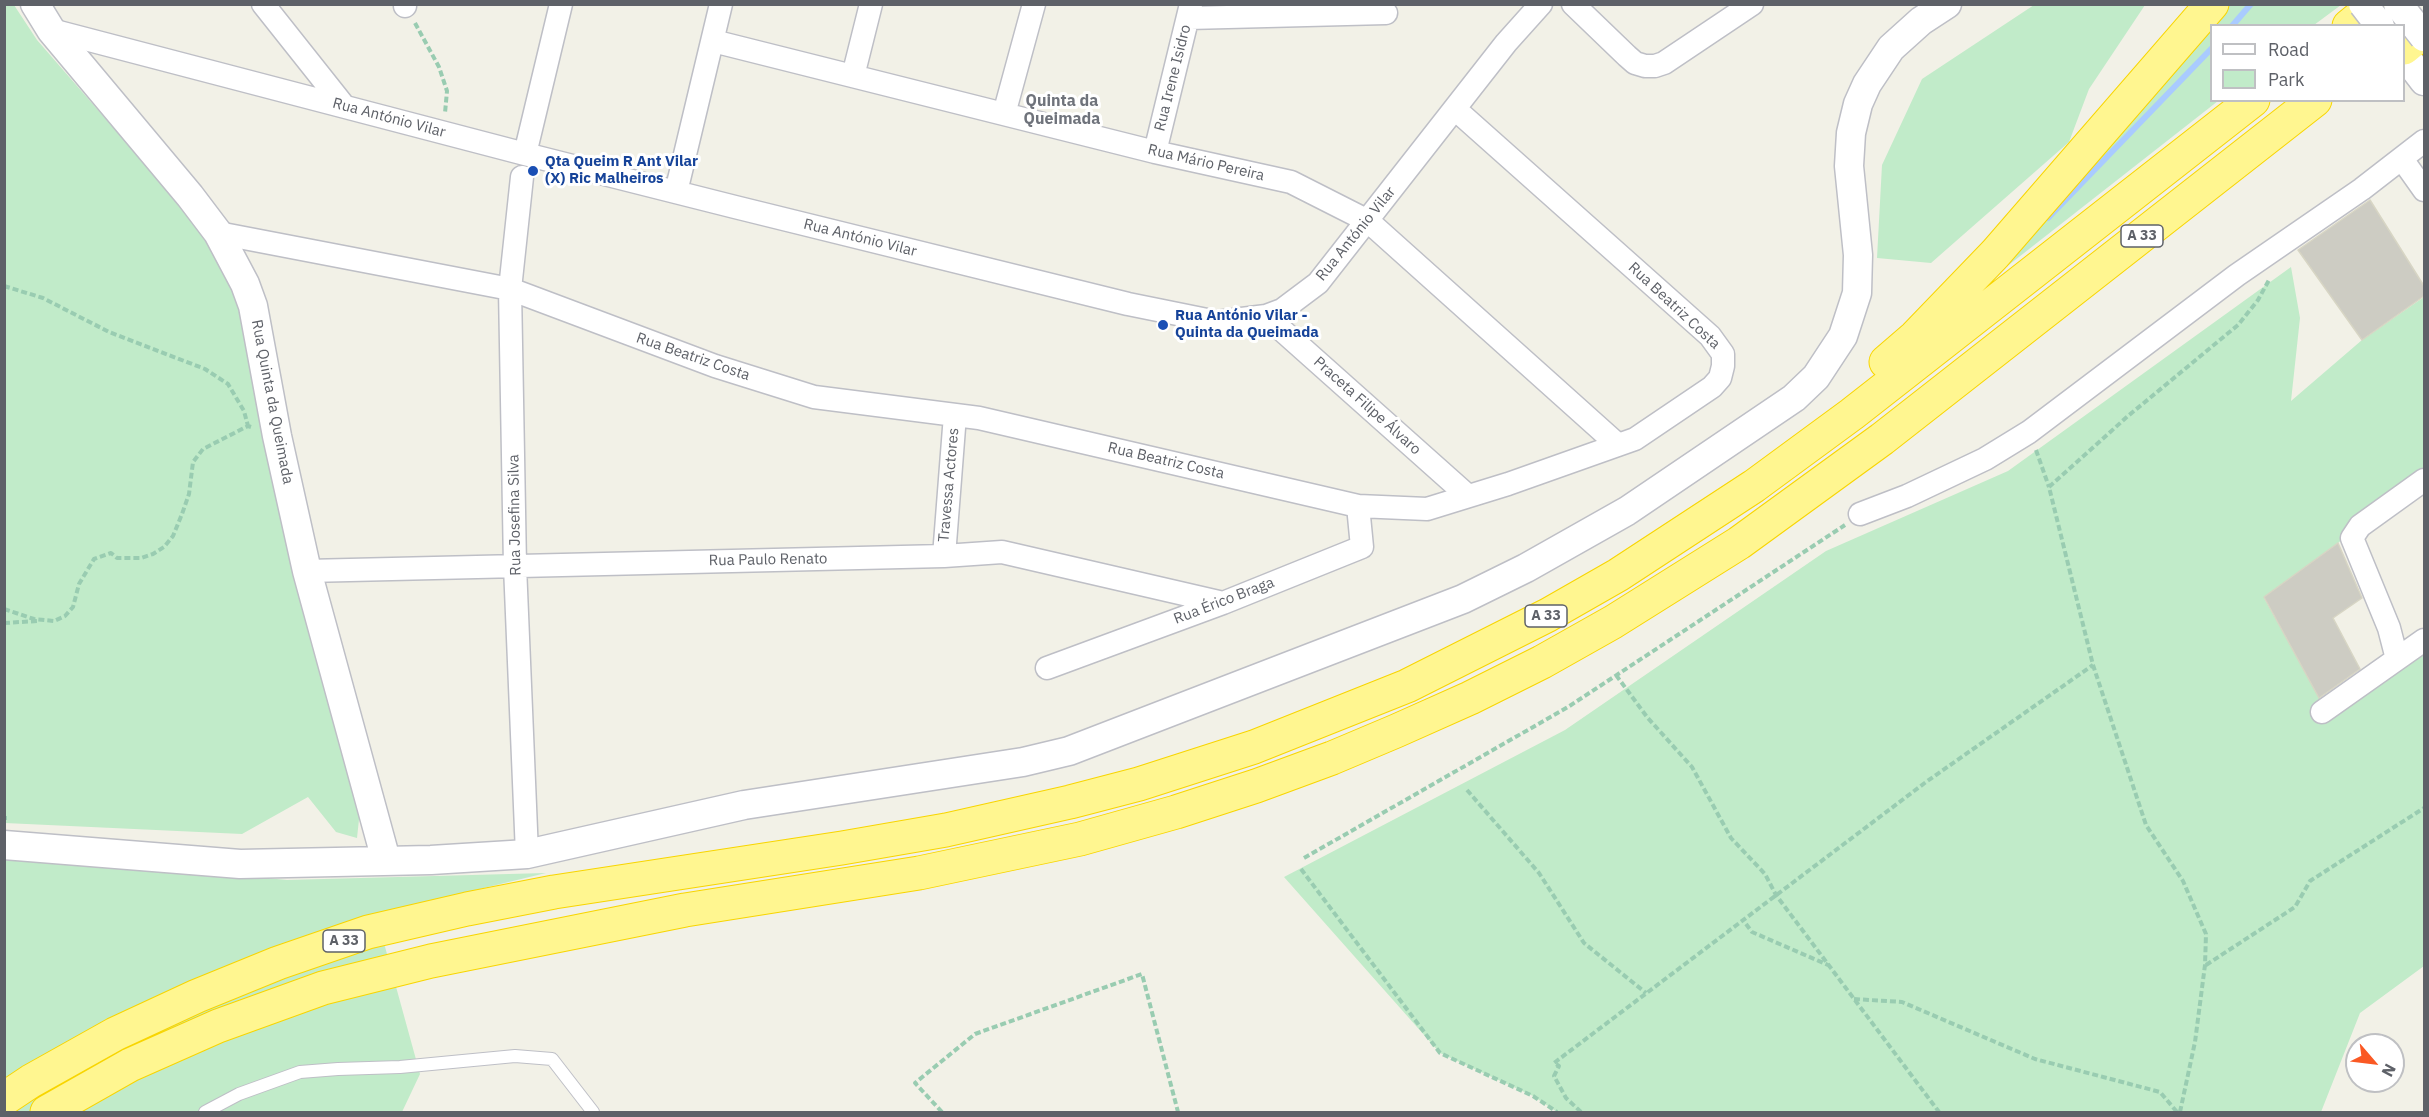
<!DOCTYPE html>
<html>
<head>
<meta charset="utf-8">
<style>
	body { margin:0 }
	#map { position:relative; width:2429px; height:1117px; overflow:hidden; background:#f2f1e7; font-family:"IBM Plex Sans",sans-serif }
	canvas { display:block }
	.frame { position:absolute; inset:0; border:6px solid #5e6168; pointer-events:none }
	.legend { position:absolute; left:2210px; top:24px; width:195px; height:78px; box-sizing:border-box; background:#fff; border:2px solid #bfc0c3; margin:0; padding:8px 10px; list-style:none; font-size:18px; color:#5e6168 }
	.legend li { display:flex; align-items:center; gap:12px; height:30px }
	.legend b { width:30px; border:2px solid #bfc0c3 }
	.north { position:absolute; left:2345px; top:1033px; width:60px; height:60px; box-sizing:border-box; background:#fff; border:2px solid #bfc0c3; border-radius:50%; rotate:118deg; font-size:16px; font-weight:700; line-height:24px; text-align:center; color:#5e6168 }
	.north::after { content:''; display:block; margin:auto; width:21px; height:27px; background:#fa5924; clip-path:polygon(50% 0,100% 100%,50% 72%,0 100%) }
</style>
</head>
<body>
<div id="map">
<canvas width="2429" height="1117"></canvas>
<div class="frame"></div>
<ul class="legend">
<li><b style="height:8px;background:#fff"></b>Road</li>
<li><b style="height:16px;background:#c1ebc9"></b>Park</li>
</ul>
<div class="north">N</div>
</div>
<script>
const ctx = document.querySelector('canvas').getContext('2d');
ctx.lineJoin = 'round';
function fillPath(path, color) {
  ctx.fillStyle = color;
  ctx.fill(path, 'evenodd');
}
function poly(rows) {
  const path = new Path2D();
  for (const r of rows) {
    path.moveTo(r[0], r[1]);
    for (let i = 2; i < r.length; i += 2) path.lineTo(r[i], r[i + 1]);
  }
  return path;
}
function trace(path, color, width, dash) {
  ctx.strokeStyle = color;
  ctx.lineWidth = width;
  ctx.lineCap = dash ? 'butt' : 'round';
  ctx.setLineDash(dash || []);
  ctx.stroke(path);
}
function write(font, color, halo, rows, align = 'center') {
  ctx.font = font + ' "IBM Plex Sans",sans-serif';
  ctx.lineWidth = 6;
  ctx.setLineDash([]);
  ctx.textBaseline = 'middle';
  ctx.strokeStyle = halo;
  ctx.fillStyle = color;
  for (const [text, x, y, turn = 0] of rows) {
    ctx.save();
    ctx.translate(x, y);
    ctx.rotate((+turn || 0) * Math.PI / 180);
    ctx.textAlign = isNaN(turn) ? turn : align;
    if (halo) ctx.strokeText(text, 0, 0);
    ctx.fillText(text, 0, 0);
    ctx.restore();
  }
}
const green = poly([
	[4,5,14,5,37,40,212,241,243,310,360,810,357,838,336,832,308,797,242,834,5,823],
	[2034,5,2145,5,2089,89,2069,142,1931,263,1877,258,1882,165,1922,79],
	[2223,5,2341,5,2314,25,2212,26,2212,100,2218,101,1987,282],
	[2291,267,2300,318,2291,401,2362,340,2424,297,2424,473,2338,543,2264,598,2322,702,2424,635,2424,966,2360,1013,2321,1112,1557,1112,1533,1096,1440,1053,1284,877,1565,730,1826,551,2008,471],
	[4,853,287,880,546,873,376,914,420,1074,402,1112,5,1112]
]);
const stream = poly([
	[2232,26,2251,4],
	[2048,218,2212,48]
]);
const building = poly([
	[2370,200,2424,286,2424,296,2362,340,2298,250,2370,200],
	[2338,543,2362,598,2333,618,2360,669,2319,698,2264,597,2338,543]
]);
const path = poly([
	[415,23,439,67,447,91,445,113],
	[4,286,43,298,109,332,205,369,228,384,244,411,248,426],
	[2036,450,2049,487],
	[4,609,34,619,54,621,65,616,73,607,79,584,94,559,111,553,117,558,141,558,153,554,164,547,173,536,182,514,189,494,193,462,203,449,248,426,251,427],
	[4,623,38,621],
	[1616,675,1647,717,1692,767,1731,838,1765,874,1776,895,1939,1112],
	[1467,790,1539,873,1584,943,1646,993],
	[4,818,7,818],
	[1304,858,1568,707,1845,525],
	[1301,869,1440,1053,1533,1096,1557,1112],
	[1746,924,1752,932,1828,965],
	[2206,965,2295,907,2310,881,2424,808],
	[1854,999,1902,1002,2035,1059,2160,1092,2177,1112],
	[942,1112,915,1083,975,1034,1142,974,1178,1112],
	[1581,1112,1566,1098,1554,1076,1559,1066,1554,1063,1926,782,2093,665],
	[2180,1112,2195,1042,2205,965,2206,934,2183,881,2146,825,2093,665,2049,487,2128,416,2238,325,2258,300,2269,280]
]);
const service = poly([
	[205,1112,239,1094,300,1072,338,1069,400,1067,515,1056,552,1059,593,1112]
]);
const minor = poly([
	[263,4,344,106],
	[1573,4,1627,56,1635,63,1645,66,1655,66,1664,63,1752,4],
	[405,6,405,4],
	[1188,18,1386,13],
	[51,30,525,154,735,207,1128,304,1217,322,1266,316,1282,310,1318,283,1506,43,1541,4],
	[713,41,1155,152,1291,182,1368,221,1618,445],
	[853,76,871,4],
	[1004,114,1034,4],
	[1155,152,1191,4],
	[525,154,561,4],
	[2402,159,2424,190],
	[522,177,510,289,515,566,527,854],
	[676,192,721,4],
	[218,233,510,289,715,366,814,397,979,418,1358,506,1427,509,1508,484,1635,439,1712,387,1720,378,1723,366,1723,354,1710,336,1455,109],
	[1266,316,1468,496],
	[1860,514,1907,496,1985,459,2029,432,2237,275,2362,189,2424,141],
	[944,556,955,415],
	[307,571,944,556,1002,552,1223,603],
	[2397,659,2389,628,2352,538,2360,526,2424,480],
	[1047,668,1223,603,1362,547,1358,506],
	[2322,712,2424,640]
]);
const tertiary = poly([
	[35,4,51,30,190,196,218,233,245,284,253,306,277,436,307,571,386,860],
	[2404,55,2424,81],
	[4,845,240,864,431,860,527,854,744,805,1023,762,1069,751,1463,599,1526,568,1627,511,1794,398,1816,377,1843,336,1857,293,1858,255,1849,166,1851,133,1858,104,1867,84,1891,48,1921,21,1947,4]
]);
const motorway = poly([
	[2349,26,2376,4],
	[2404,48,2424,31],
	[1886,362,1915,337,1995,254,2212,4],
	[4,1099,31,1081,115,1034,197,996,278,963,368,932,467,909,554,892,842,848,946,830,1070,802,1139,784,1254,747,1407,686,1548,615,1618,575,1754,486,1852,414,2253,100],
	[47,1112,130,1065,218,1026,323,988,431,961,685,910,919,873,1080,839,1176,812,1256,786,1332,758,1396,731,1470,698,1542,662,1613,622,1739,543,1882,439,2315,100]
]);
const tertiaryBridge = poly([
	[2363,4,2380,26],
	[2398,4,2424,37]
]);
const markers = [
	[533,171,6,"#1a4fb4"],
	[1163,325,6,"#1a4fb4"]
];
const shields = [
	[2142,236,42],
	[1546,616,42],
	[344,941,42]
];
const shieldNames = [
	["A 33",2142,236],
	["A 33",1546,616],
	["A 33",344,941]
];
const streetNames = [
	["Rua Irene Isidro",1173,78,-76],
	["Rua António Vilar",389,118,15],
	["Rua Mário Pereira",1206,163,13],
	["Rua António Vilar",1356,234,-51],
	["Rua António Vilar",860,238,14],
	["Rua Beatriz Costa",1674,306,43],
	["Rua Beatriz Costa",693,357,19],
	["Rua Quinta da Queimada",272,402,79],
	["Praceta Filipe Álvaro",1367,406,42],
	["Rua Beatriz Costa",1166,461,13],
	["Travessa Actores",949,485,-85],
	["Rua Josefina Silva",515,515,-91],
	["Rua Paulo Renato",768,560,-1],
	["Rua Érico Braga",1224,601,-21]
];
const transitNames = [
	["Qta Queim R Ant Vilar",545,162],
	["(X) Ric Malheiros",545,179],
	["Rua António Vilar -",1175,316],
	["Quinta da Queimada",1175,333]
];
const neighbourhoodNames = [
	["Quinta da",1062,101],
	["Queimada",1062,119]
];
fillPath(green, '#c1ebc9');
trace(stream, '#a9cbff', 6);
fillPath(building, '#cdccc3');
trace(building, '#d7d5c4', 1.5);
trace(service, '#bebfc6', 14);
trace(minor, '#bebfc6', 25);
trace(tertiary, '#bebfc6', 31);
trace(motorway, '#f8d500', 35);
trace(path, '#99ccb1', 4, [6, 3]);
trace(service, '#fff', 12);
trace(minor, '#fff', 22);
trace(tertiary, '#fff', 28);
trace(motorway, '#fff690', 33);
trace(tertiaryBridge, '#bebfc6', 31, []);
trace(tertiaryBridge, '#fff', 28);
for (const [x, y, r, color] of markers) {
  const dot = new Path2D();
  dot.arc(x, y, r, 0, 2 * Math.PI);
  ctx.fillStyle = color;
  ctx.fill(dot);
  trace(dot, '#fff', 2);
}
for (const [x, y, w] of shields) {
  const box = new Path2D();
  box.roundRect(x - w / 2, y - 11, w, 22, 4.5);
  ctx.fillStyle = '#fff';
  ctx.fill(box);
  trace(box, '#5e6168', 1.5);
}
write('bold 14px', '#5e6168', null, shieldNames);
write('15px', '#5e6168', '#fff', streetNames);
write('bold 15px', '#164399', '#fff', transitNames, 'left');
write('bold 16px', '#6f737b', '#fff', neighbourhoodNames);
</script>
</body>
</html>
